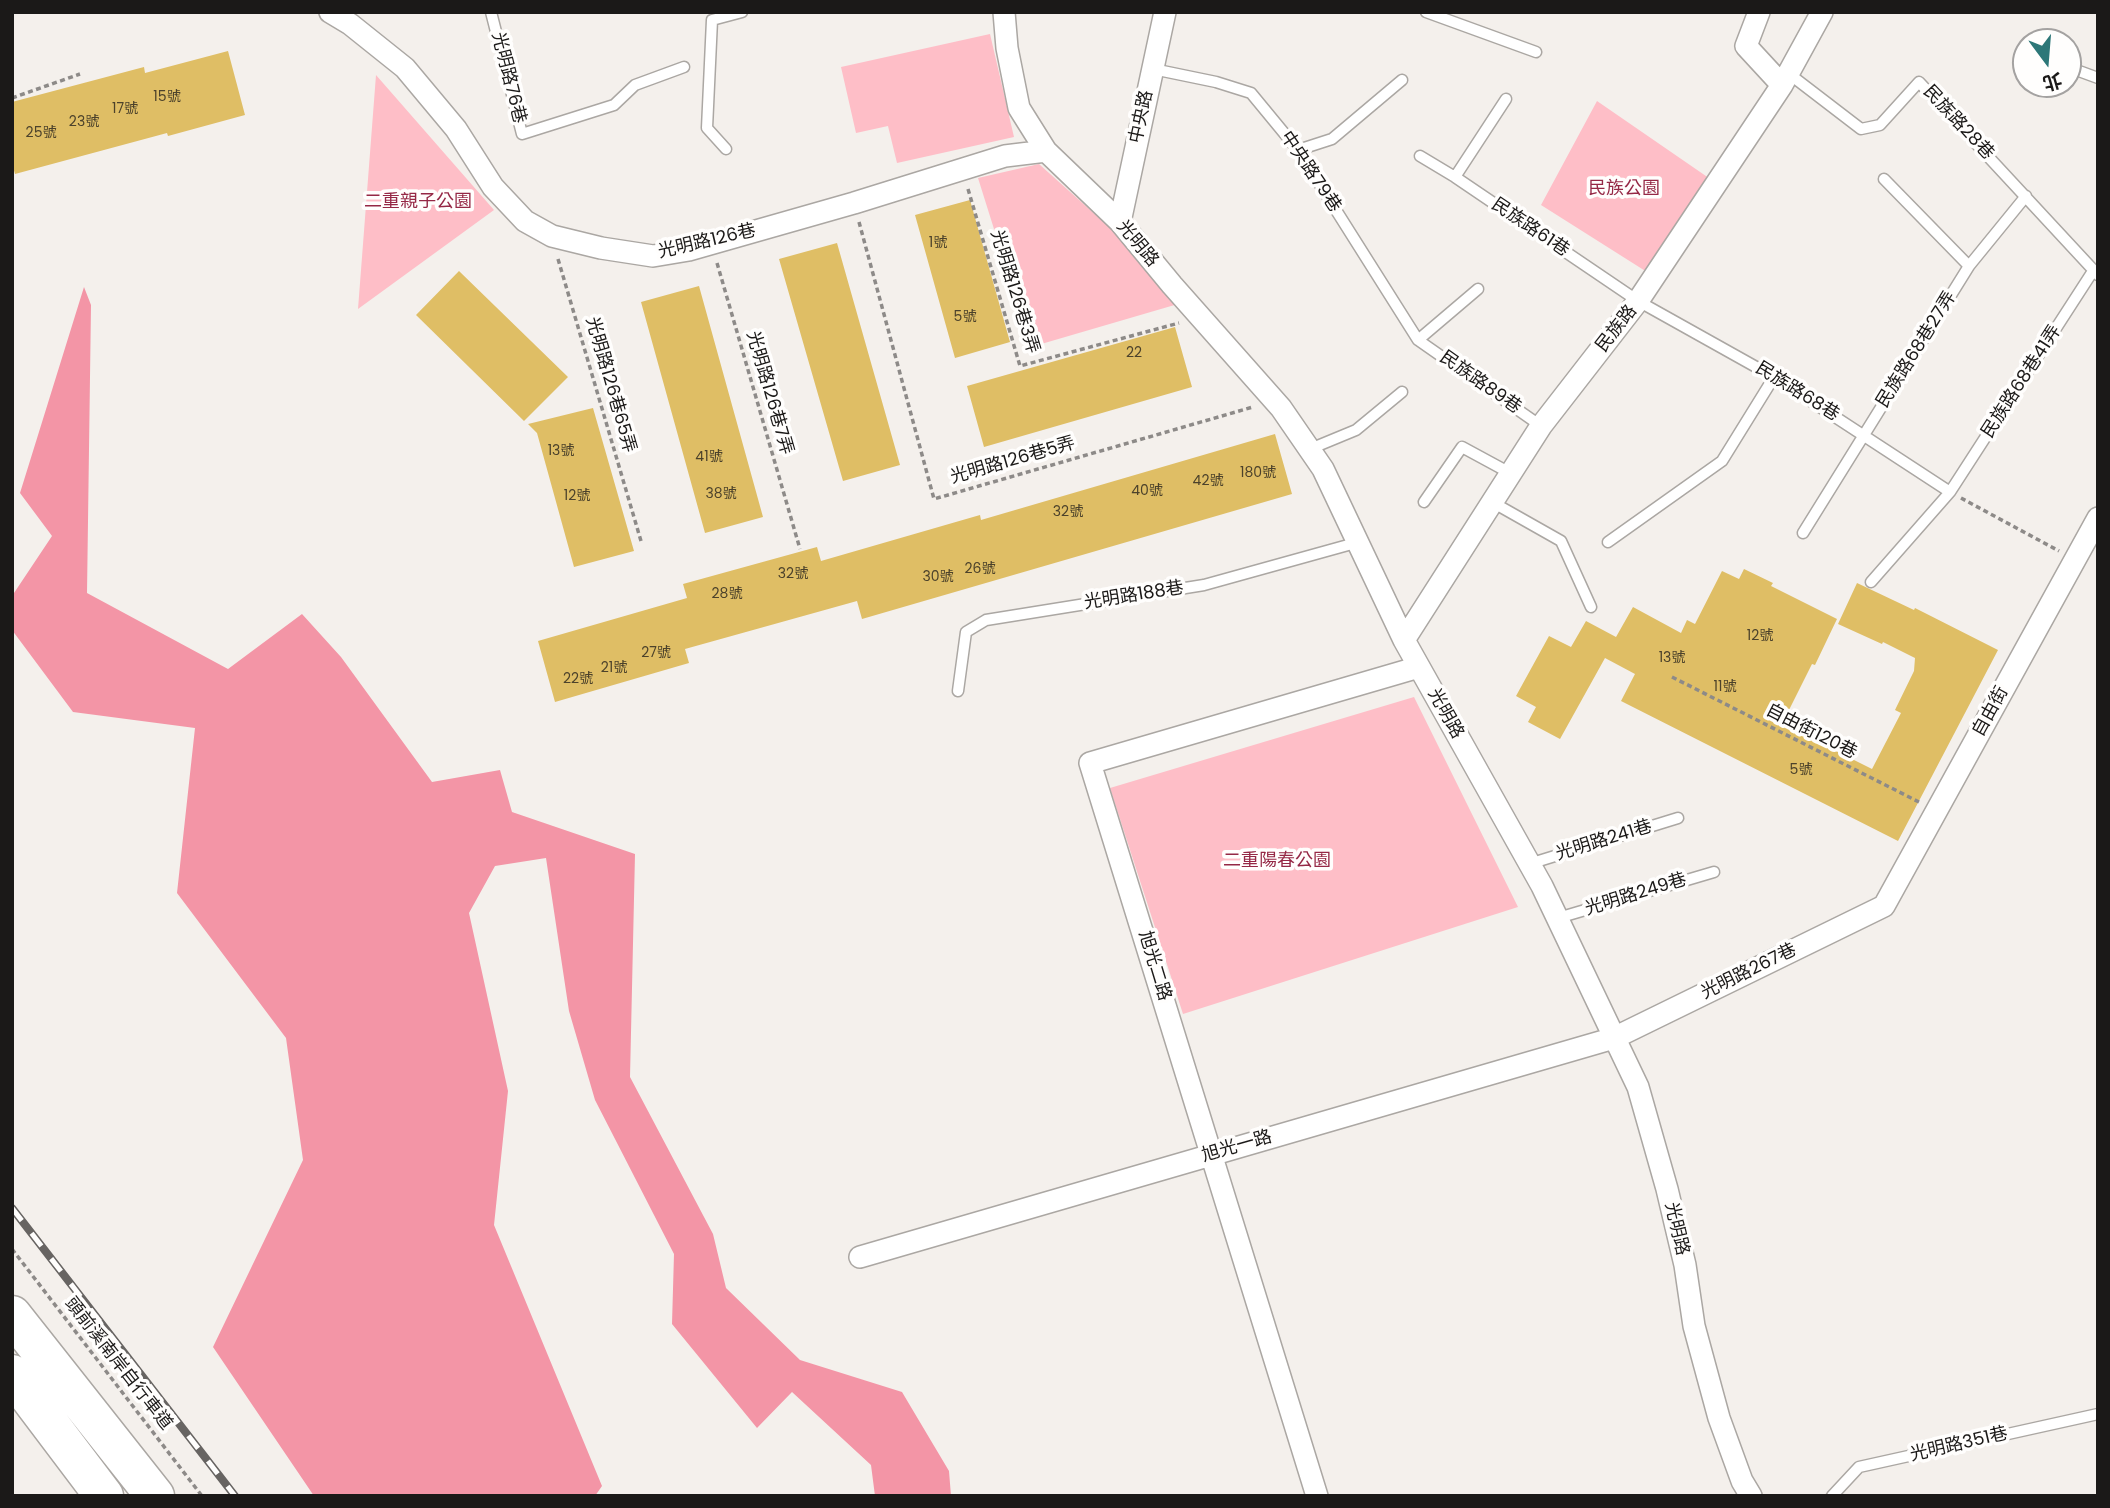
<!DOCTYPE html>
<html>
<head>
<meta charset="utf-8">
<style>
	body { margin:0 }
	#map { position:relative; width:2110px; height:1508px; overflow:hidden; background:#f4f0ec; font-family:Poppins,"Noto Sans TC",sans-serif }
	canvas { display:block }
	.frame { position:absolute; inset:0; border:14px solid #1b1918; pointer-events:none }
	.north { position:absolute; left:2012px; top:28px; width:70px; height:70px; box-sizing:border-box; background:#fffefd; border:2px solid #a4a2a1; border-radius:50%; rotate:164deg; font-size:19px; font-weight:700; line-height:28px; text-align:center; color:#1b1918 }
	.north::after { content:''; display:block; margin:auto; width:24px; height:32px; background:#2d7778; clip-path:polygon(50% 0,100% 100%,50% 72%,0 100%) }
</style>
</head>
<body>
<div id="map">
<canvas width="2110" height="1508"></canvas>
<div class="frame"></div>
<div class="north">北</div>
</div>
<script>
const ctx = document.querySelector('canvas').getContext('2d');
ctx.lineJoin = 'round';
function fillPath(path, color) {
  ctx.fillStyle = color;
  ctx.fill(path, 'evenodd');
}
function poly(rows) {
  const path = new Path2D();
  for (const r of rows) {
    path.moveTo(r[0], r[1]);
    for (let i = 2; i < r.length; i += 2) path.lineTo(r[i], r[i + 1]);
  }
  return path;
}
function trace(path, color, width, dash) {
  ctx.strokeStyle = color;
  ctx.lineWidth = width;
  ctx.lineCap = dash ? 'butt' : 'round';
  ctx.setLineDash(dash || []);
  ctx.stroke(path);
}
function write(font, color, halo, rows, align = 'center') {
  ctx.font = font + ' Poppins,"Noto Sans TC",sans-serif';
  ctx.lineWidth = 7;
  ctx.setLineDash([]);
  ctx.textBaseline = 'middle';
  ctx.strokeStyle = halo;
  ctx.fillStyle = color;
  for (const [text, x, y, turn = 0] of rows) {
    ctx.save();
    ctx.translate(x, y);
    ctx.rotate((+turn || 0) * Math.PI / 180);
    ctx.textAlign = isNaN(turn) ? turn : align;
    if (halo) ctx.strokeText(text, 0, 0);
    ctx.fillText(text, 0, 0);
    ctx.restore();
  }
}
const green = poly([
	[990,34,1014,137,897,163,888,126,856,133,841,67],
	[376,75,494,210,358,309],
	[1597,101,1719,185,1658,279,1541,205],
	[1039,164,1117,234,1178,304,1031,347,978,178],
	[1414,697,1518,907,1183,1014,1110,788]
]);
const forest = poly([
	[84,287,91,305,87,593,228,669,302,614,341,657,432,782,500,770,512,812,635,854,630,1077,713,1234,726,1288,800,1360,902,1392,949,1471,951,1496,875,1496,871,1465,792,1392,757,1428,672,1324,674,1254,595,1100,569,1011,546,858,495,866,469,913,508,1091,494,1225,602,1486,595,1496,314,1496,213,1347,303,1160,286,1038,177,893,195,728,73,712,12,630,12,596,52,536,20,493]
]);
const building = poly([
	[228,51,245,115,168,136,167,133,15,174,12,164,12,102,144,67,145,73],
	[970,200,1010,342,955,358,915,215],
	[837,243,900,465,843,481,779,259],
	[459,271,568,377,524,421,416,315],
	[699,286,763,517,705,533,641,302],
	[1175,327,1192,387,984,447,967,386],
	[593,408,634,551,574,567,537,433,528,424],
	[1275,434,1292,494,862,619,857,601,685,649,689,663,555,702,538,641,687,598,683,584,817,547,821,561,980,515,981,520],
	[1744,569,1773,583,1771,586,1837,619,1815,665,1812,664,1782,724,1872,769,1901,713,1895,710,1914,671,1915,658,1883,642,1882,644,1838,624,1857,583,1914,610,1915,608,1998,650,1898,841,1621,701,1635,674,1605,658,1560,739,1528,722,1536,707,1516,696,1549,636,1571,647,1586,621,1616,637,1633,607,1681,633,1687,620,1695,624,1722,571,1739,579]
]);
const path = poly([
	[12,98,80,74],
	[968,189,1020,366,1179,323],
	[859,222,934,499,1253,407],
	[558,259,641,541],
	[717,263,800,549],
	[1961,498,2059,551],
	[1672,677,1919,802],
	[12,1249,202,1496]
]);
const lane = poly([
	[491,12,522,134,614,105,635,85,684,67],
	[1426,12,1536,52],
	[2068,67,2098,78],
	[1153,69,1216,82,1251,93,1298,150,1418,340,1541,426],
	[1788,73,1861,129,1880,125,1919,82,2098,275],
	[726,149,707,128,712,20,742,12],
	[1298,150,1332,139,1402,80],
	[1420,156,1455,177,1638,301,1774,377,1950,492],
	[1455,177,1506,99],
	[1884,179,1969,266],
	[1418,340,1478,289],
	[1310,449,1356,430,1402,392],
	[1424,502,1462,447,1510,473],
	[1492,502,1561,541,1591,607],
	[1803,533,1969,266,2026,196],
	[1608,542,1722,461,1774,377],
	[1871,582,1950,492,2093,271],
	[958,691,966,632,986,620,1204,585,1359,542],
	[1529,864,1678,818],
	[1558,918,1714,872],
	[1832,1496,1859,1467,2098,1414]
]);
const street = poly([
	[330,12,350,24,405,68,456,129,493,187,525,221,552,236,601,248,653,256,689,250,854,203,1005,156,1046,151],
	[1004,12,1007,48,1019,108,1046,151,1120,222,1172,285,1281,408,1323,469,1404,640,1542,886,1638,1087,1667,1189,1685,1265,1694,1326,1719,1418,1742,1481,1751,1496],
	[1759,12,1746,46,1782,85],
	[1120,222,1165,12],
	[1404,640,1541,426,1638,301,1782,85,1822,12],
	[860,1257,1614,1038,1884,906,2098,518],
	[1317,1496,1090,763,1419,667]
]);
const highway = poly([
	[12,1315,155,1496],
	[12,1374,104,1496]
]);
const rail = poly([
	[12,1208,235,1496]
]);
const numberNames = [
	["15號",167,97],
	["17號",125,109],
	["23號",84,122],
	["25號",41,133],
	["1號",938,243],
	["5號",965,317],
	["22",1134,353],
	["13號",561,451],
	["41號",709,457],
	["180號",1258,473],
	["42號",1208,481],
	["40號",1147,491],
	["38號",721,494],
	["12號",577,496],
	["32號",1068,512],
	["26號",980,569],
	["32號",793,574],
	["30號",938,577],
	["28號",727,594],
	["12號",1760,636],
	["27號",656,653],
	["13號",1672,658],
	["21號",614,668],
	["22號",578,679],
	["11號",1725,687],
	["5號",1801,770]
];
const streetNames = [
	["光明路76巷",508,78,76],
	["中央路",1142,117,-78],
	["民族路28巷",1958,123,47],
	["中央路79巷",1310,172,56],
	["民族路61巷",1530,228,34],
	["光明路126巷",707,242,-13],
	["光明路",1137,244,50],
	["光明路126巷3弄",1014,292,73],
	["民族路",1617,329,-52],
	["民族路68巷27弄",1917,350,-58],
	["民族路68巷41弄",2022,382,-57],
	["民族路89巷",1480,383,35],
	["光明路126巷65弄",610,385,74],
	["民族路68巷",1797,392,32],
	["光明路126巷7弄",769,393,74],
	["光明路126巷5弄",1013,461,-16],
	["光明路188巷",1134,596,-9],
	["自由街",1991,712,-61],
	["光明路",1445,714,61],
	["自由街120巷",1811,732,27],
	["光明路241巷",1604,841,-17],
	["光明路249巷",1636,895,-17],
	["旭光二路",1154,966,73],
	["光明路267巷",1749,972,-26],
	["旭光一路",1237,1147,-16],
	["光明路",1676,1229,77],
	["頭前溪南岸自行車道",118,1364,52],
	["光明路351巷",1959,1445,-13]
];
const parkNames = [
	["民族公園",1624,189],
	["二重親子公園",418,202],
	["二重陽春公園",1277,861]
];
fillPath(green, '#febec7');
fillPath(forest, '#f395a6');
fillPath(building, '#dfbe65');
trace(lane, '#aba7a3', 13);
trace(street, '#aba7a3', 24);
trace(highway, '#aba7a3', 41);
trace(path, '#8d8a88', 3.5, [5, 3.5]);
trace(lane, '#fff', 10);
trace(street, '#fff', 21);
trace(highway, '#fff', 38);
trace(rail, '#676462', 8);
trace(rail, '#fffefd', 5, [16]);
write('14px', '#4c422b', null, numberNames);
write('18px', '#1b1918', '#fffefd', streetNames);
write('18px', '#952846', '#fffefd', parkNames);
</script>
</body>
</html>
